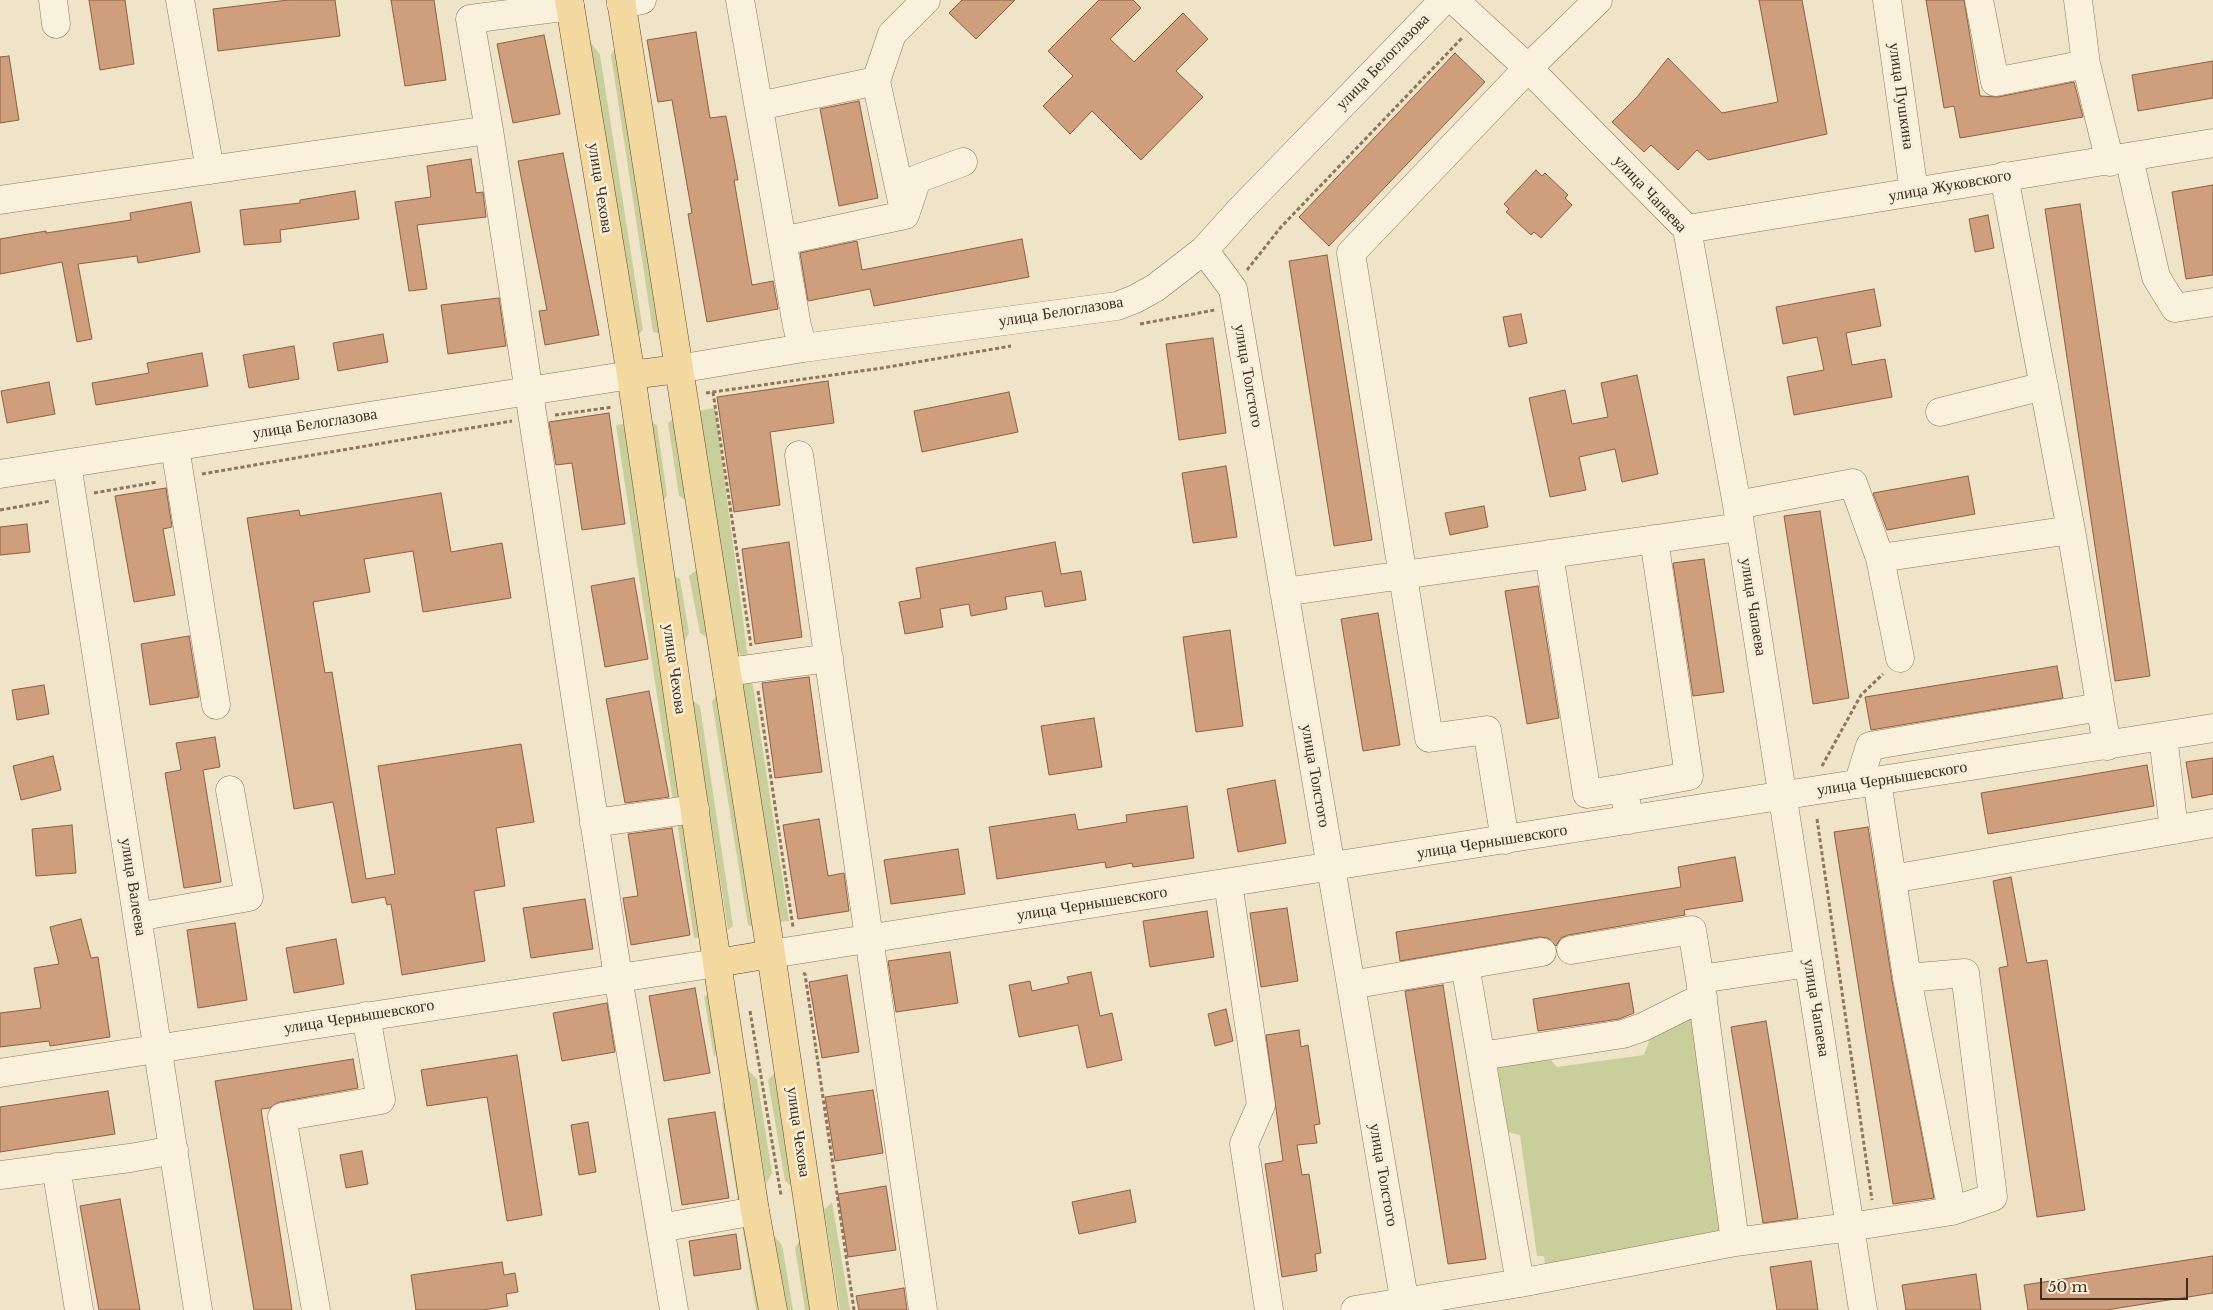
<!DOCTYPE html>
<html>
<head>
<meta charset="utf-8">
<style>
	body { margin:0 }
	#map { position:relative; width:2213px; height:1310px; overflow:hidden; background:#f0e4c8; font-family:"Libre Baskerville",serif }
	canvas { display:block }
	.scale { position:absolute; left:2040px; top:1278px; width:148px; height:22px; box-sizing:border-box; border:2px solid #3d2e20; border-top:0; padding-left:6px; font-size:15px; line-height:18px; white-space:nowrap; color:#3d2e20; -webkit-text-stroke:4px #f7eed8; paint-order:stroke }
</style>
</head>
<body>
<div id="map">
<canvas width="2213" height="1310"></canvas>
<div class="scale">50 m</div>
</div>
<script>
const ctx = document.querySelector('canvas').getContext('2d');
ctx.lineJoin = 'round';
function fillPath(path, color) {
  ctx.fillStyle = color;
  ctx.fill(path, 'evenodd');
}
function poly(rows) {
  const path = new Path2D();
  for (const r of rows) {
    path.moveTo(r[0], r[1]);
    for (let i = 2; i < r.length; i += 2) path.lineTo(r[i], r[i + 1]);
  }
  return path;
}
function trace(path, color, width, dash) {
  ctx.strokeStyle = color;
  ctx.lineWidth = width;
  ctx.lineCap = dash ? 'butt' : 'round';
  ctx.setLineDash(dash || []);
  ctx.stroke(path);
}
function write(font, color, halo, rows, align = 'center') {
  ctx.font = font + ' "Libre Baskerville",serif';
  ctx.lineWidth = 5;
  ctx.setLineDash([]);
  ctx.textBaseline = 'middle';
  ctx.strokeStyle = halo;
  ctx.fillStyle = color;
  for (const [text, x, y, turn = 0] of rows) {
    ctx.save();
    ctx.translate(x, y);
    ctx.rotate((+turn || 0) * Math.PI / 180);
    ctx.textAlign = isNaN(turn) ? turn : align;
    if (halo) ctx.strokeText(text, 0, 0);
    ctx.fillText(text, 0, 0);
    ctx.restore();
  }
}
const green = poly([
	[590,41,600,55,643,330,636,337],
	[618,43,662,334,653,332,611,55],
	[715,408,748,658,740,654,733,645,697,411],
	[675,417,689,502,679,496,668,423],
	[647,422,657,425,667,495,661,506],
	[624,424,682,801,673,801,616,425],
	[699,568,710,639,700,633,689,576],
	[672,575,680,579,689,633,683,644],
	[751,673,789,921,776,922,739,686],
	[718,692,755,928,748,925,712,702],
	[692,700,700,706,733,926,728,930],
	[677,821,685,821,703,937,694,938],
	[714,994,722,1043,714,1057,704,996],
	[1697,1011,1726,1236,1546,1274,1544,1256,1537,1256,1520,1135,1508,1132,1491,1060,1546,1054,1557,1067,1644,1055,1651,1036],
	[748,1070,757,1079,772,1173,766,1184],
	[778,1070,795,1189,785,1181,768,1080],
	[722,1102,733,1108,748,1200,738,1201],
	[832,1202,850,1310,840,1310,824,1210],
	[751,1217,766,1310,756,1310,741,1219],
	[774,1236,782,1245,793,1310,787,1310],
	[802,1236,814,1310,805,1310,795,1248]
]);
const building = poly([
	[89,0,125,0,134,64,100,70,89,0],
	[288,0,335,0,340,36,218,51,213,9,288,0],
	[391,0,434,0,446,80,405,86,391,0],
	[962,0,1015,0,976,39,949,13,962,0],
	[1099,0,1133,0,1141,8,1110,39,1134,62,1183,13,1208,39,1176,71,1203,97,1141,160,1092,111,1070,134,1043,106,1073,76,1048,51,1099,0],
	[1759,0,1802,0,1827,134,1708,160,1697,150,1678,170,1651,145,1644,152,1612,122,1637,97,1668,58,1722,113,1778,102,1759,0],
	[1926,0,1964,0,1980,96,1998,97,2074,82,2083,117,1960,138,1954,106,1944,108,1926,0],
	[696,32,710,118,726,116,738,180,734,180,752,285,773,281,778,309,707,322,688,214,692,213,672,100,658,102,647,40,696,32],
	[544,35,560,114,513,123,497,44,544,35],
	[1455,53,1485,82,1329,246,1299,217,1455,53],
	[9,56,19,120,0,123,0,57,9,56],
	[2213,61,2213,98,2138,111,2132,75,2213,61],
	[859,101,878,198,839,206,820,109,859,101],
	[563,153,599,335,545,345,539,311,547,310,518,161,563,153],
	[471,159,476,193,483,192,486,217,417,225,427,289,409,291,395,202,431,197,427,166,471,159],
	[1536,170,1542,176,1545,173,1568,195,1565,198,1572,205,1541,238,1534,232,1531,235,1506,212,1509,209,1504,204,1536,170],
	[2213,185,2213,275,2186,279,2172,192,2213,185],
	[355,191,359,219,280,230,281,242,244,245,240,210,300,203,300,200,355,191],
	[191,202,200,252,138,263,137,256,78,264,92,339,77,342,62,262,0,274,0,239,46,231,46,233,131,220,130,213,191,202],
	[2080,204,2150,676,2115,681,2045,209,2080,204],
	[1988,215,1994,248,1975,252,1969,219,1988,215],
	[1022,239,1029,277,874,306,870,289,808,301,800,253,857,241,862,270,1022,239],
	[1327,255,1372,540,1334,546,1289,261,1327,255],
	[1874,289,1881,326,1846,333,1852,365,1885,359,1892,397,1794,415,1787,377,1824,370,1817,337,1783,344,1776,307,1874,289],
	[499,298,506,346,448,354,441,305,499,298],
	[1521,314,1527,343,1509,347,1503,317,1521,314],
	[383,334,388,362,338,371,333,343,383,334],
	[1213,338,1226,433,1179,440,1166,344,1213,338],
	[294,346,299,379,249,388,243,355,294,346],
	[202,353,208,386,96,405,92,383,149,373,147,363,202,353],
	[1637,375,1658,474,1622,482,1615,449,1579,457,1586,490,1550,497,1529,398,1565,390,1572,424,1608,417,1601,383,1637,375],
	[828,381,834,423,770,432,780,505,734,512,717,397,828,381],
	[49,382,55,414,7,423,1,391,49,382],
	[1009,392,1018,432,922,452,914,411,1009,392],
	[609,413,625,524,582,530,572,463,556,465,549,422,609,413],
	[1226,466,1237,537,1193,543,1182,473,1226,466],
	[1968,476,1975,514,1887,530,1873,493,1968,476],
	[166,488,172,527,163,529,175,595,134,602,115,496,166,488],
	[441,493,451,552,502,543,511,598,423,612,413,551,364,559,370,592,313,602,325,673,332,672,366,879,395,874,378,766,521,744,534,822,496,828,505,886,474,891,485,961,402,975,391,904,387,905,385,897,352,903,333,802,294,809,247,518,299,510,300,516,441,493],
	[1484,506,1488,527,1450,535,1445,513,1484,506],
	[1820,511,1849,698,1813,704,1784,516,1820,511],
	[27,524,30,552,0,555,0,527,27,524],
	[789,542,802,637,755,644,742,549,789,542],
	[1055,542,1061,574,1081,571,1086,600,1045,607,1042,591,1005,597,1007,609,971,616,969,604,940,609,943,627,905,634,899,602,921,598,916,568,1055,542],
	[1704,559,1724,692,1693,696,1673,563,1704,559],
	[634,578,648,659,605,667,591,586,634,578],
	[1538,586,1559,718,1527,724,1505,591,1538,586],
	[1378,613,1400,745,1363,751,1341,619,1378,613],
	[1230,630,1243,726,1196,732,1183,637,1230,630],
	[189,636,199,697,150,705,141,644,189,636],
	[2057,666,2063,698,1871,730,1865,697,2057,666],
	[809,677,822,772,775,778,762,683,809,677],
	[44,685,49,714,17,720,12,690,44,685],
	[649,691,669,797,625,803,606,699,649,691],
	[1094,718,1102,767,1049,775,1041,726,1094,718],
	[215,737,220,767,203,770,221,882,184,888,165,773,181,770,176,743,215,737],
	[53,756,61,790,21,800,13,766,53,756],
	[2213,758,2213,794,2192,798,2186,762,2213,758],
	[2147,765,2154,806,1988,834,1981,793,2147,765],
	[1275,780,1286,843,1238,852,1227,789,1275,780],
	[1187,806,1194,858,1133,867,1132,863,1106,868,1105,862,997,879,989,827,1075,814,1078,830,1127,822,1126,815,1187,806],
	[819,819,828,876,844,873,849,911,798,919,783,825,819,819],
	[72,825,76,873,36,876,32,829,72,825],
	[1868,827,1892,981,1934,1198,1893,1204,1834,832,1868,827],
	[672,828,690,935,631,945,623,898,638,896,628,834,672,828],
	[958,849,965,894,891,904,884,860,958,849],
	[1735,857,1743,901,1684,910,1685,915,1568,935,1561,938,1556,946,1548,938,1539,937,1400,961,1396,932,1681,887,1678,867,1735,857],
	[2011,877,2027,963,2047,960,2085,1210,2037,1217,1999,968,2008,966,1993,881,2011,877],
	[585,899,593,949,531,958,523,908,585,899],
	[1287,908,1298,981,1261,987,1250,913,1287,908],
	[1207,911,1214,957,1150,967,1143,921,1207,911],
	[81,919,91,958,98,957,110,1037,50,1046,49,1041,0,1047,0,1013,41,1008,34,968,59,964,50,927,81,919],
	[235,923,247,1000,198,1008,187,930,235,923],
	[336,939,344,984,294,993,286,948,336,939],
	[950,952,958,1003,896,1012,888,961,950,952],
	[1091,972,1100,1016,1112,1013,1122,1060,1087,1068,1078,1025,1019,1037,1009,985,1030,981,1032,991,1069,983,1067,977,1091,972],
	[847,975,859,1052,822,1058,809,982,847,975],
	[1629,983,1634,1013,1619,1019,1538,1031,1533,999,1629,983],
	[1443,985,1486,1259,1448,1264,1405,991,1443,985],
	[695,988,710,1073,664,1081,649,996,695,988],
	[607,1003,615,1052,562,1061,553,1013,607,1003],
	[1226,1009,1233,1041,1215,1046,1208,1014,1226,1009],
	[1766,1021,1798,1218,1763,1223,1731,1027,1766,1021],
	[1299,1030,1301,1047,1308,1045,1320,1124,1314,1125,1317,1143,1297,1145,1302,1175,1309,1174,1321,1253,1315,1254,1317,1271,1282,1277,1265,1164,1283,1161,1266,1035,1299,1030],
	[517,1055,542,1215,507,1221,487,1097,427,1106,421,1070,517,1055],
	[353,1059,358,1088,279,1102,270,1108,261,1109,292,1310,254,1310,215,1081,353,1059],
	[873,1090,883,1153,835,1161,825,1097,873,1090],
	[108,1091,115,1134,0,1152,0,1107,108,1091],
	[715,1112,729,1198,682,1205,668,1119,715,1112],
	[588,1122,596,1172,579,1175,571,1125,588,1122],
	[362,1151,368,1184,346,1188,340,1155,362,1151],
	[886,1186,896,1250,848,1257,838,1194,886,1186],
	[1130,1190,1136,1222,1079,1234,1072,1202,1130,1190],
	[120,1199,140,1310,99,1310,80,1206,120,1199],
	[736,1234,741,1269,694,1276,689,1241,736,1234],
	[2213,1256,2213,1293,2106,1310,2028,1310,2024,1285,2213,1256],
	[1811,1261,1818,1310,1777,1310,1770,1267,1811,1261],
	[502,1262,504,1275,515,1273,518,1292,506,1294,508,1306,482,1310,416,1310,411,1275,502,1262],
	[1976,1274,1981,1310,1906,1310,1902,1285,1976,1274],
	[904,1288,907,1310,859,1310,856,1296,904,1288]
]);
const path = poly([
	[1247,270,1281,227,1462,38],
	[1140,324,1215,310],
	[713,392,751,646],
	[706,393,882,368,1011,346],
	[555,415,613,407],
	[202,474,512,421],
	[94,493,157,482],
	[0,510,51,501],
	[758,691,793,927],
	[1822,766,1861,695,1883,674],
	[1817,819,1872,1200],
	[803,973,805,974,854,1310],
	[750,1011,781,1195]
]);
const minor = poly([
	[53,0,56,24],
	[180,0,210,170],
	[740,0,797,326,803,348],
	[1454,0,1528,68,1687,229,1737,505,1863,1310],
	[1887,0,1914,192],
	[1979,0,1995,82,2086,64],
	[2078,0,2086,64,2110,162],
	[621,4,642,0],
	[759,106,876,81],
	[489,130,470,19,570,6],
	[2129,158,2156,277,2175,308,2213,302],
	[2004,176,2071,530,2107,746],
	[0,200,489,130,618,977,674,1310],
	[905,215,917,179,963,162],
	[1687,229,2213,143],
	[782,241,905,215,876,81,892,34,926,0],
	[1204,250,1233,289,1406,1310],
	[678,369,803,348,1117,306,1135,299,1155,288,1204,250,1241,209,1444,0],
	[1940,412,2044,386],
	[175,447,216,705],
	[799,455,923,1310],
	[67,464,198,1310],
	[0,474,631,375],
	[1737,505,1853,483,1880,558,2071,530],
	[1549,554,1587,794,1624,788],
	[1880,558,1900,658],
	[1284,592,1740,527],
	[727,672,829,658],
	[2163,736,2174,830],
	[1877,781,1892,879],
	[1858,784,1870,746,2100,707],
	[1629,820,1624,788,1689,776,1654,539],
	[594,823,695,809],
	[1505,840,1487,730,1429,738,1351,253,1528,68,1598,0],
	[1228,883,1261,1105,1244,1144,1269,1310],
	[137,917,249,897,230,790],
	[1571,950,1692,930,1700,979],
	[771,954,2213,728],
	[1465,965,1542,952],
	[1351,985,1465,965,1520,1283],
	[1481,1056,1623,1034,1643,1027,1703,997],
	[0,1073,717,963],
	[56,1167,79,1310],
	[0,1175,130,1158,174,1150],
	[1952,1211,1907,978,1892,879,2213,823],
	[660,1228,755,1211],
	[1735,1242,1700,979,1809,963],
	[316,1310,282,1117,381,1100,366,1016],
	[1355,1310,1520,1283,1735,1242,1850,1227,1952,1211,1993,1197,1965,973,1907,978]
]);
const major = poly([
	[569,0,631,375,717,963,755,1211,773,1310],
	[621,0,771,954,824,1310],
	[631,375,678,369],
	[717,963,771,954]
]);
const streetNames = [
	["улица Белоглазова",1383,62,-46],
	["улица Пушкина",1901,96,82],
	["улица Жуковского",1950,186,-10],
	["улица Чехова",600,188,81],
	["улица Чапаева",1650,194,47],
	["улица Белоглазова",1061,312,-9],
	["улица Толстого",1248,376,80],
	["улица Белоглазова",315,424,-9],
	["улица Чапаева",1753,607,81],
	["улица Чехова",674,669,82],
	["улица Толстого",1315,776,80],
	["улица Чернышевского",1892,779,-9],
	["улица Чернышевского",1492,842,-9],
	["улица Валеева",133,887,81],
	["улица Чернышевского",1092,904,-9],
	["улица Чапаева",1816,1008,81],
	["улица Чернышевского",359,1017,-9],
	["улица Чехова",798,1132,82],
	["улица Толстого",1383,1175,80]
];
fillPath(green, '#c9cf9b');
fillPath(building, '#cf9f7d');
trace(building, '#8d5f41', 1);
trace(minor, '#8d765c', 29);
trace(major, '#5b4430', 29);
trace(path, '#8d765c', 3, [4, 2.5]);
trace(minor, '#faf1dc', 28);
trace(major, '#f3d9a0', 28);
write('16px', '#3d2e20', '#f7eed8', streetNames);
</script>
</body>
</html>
